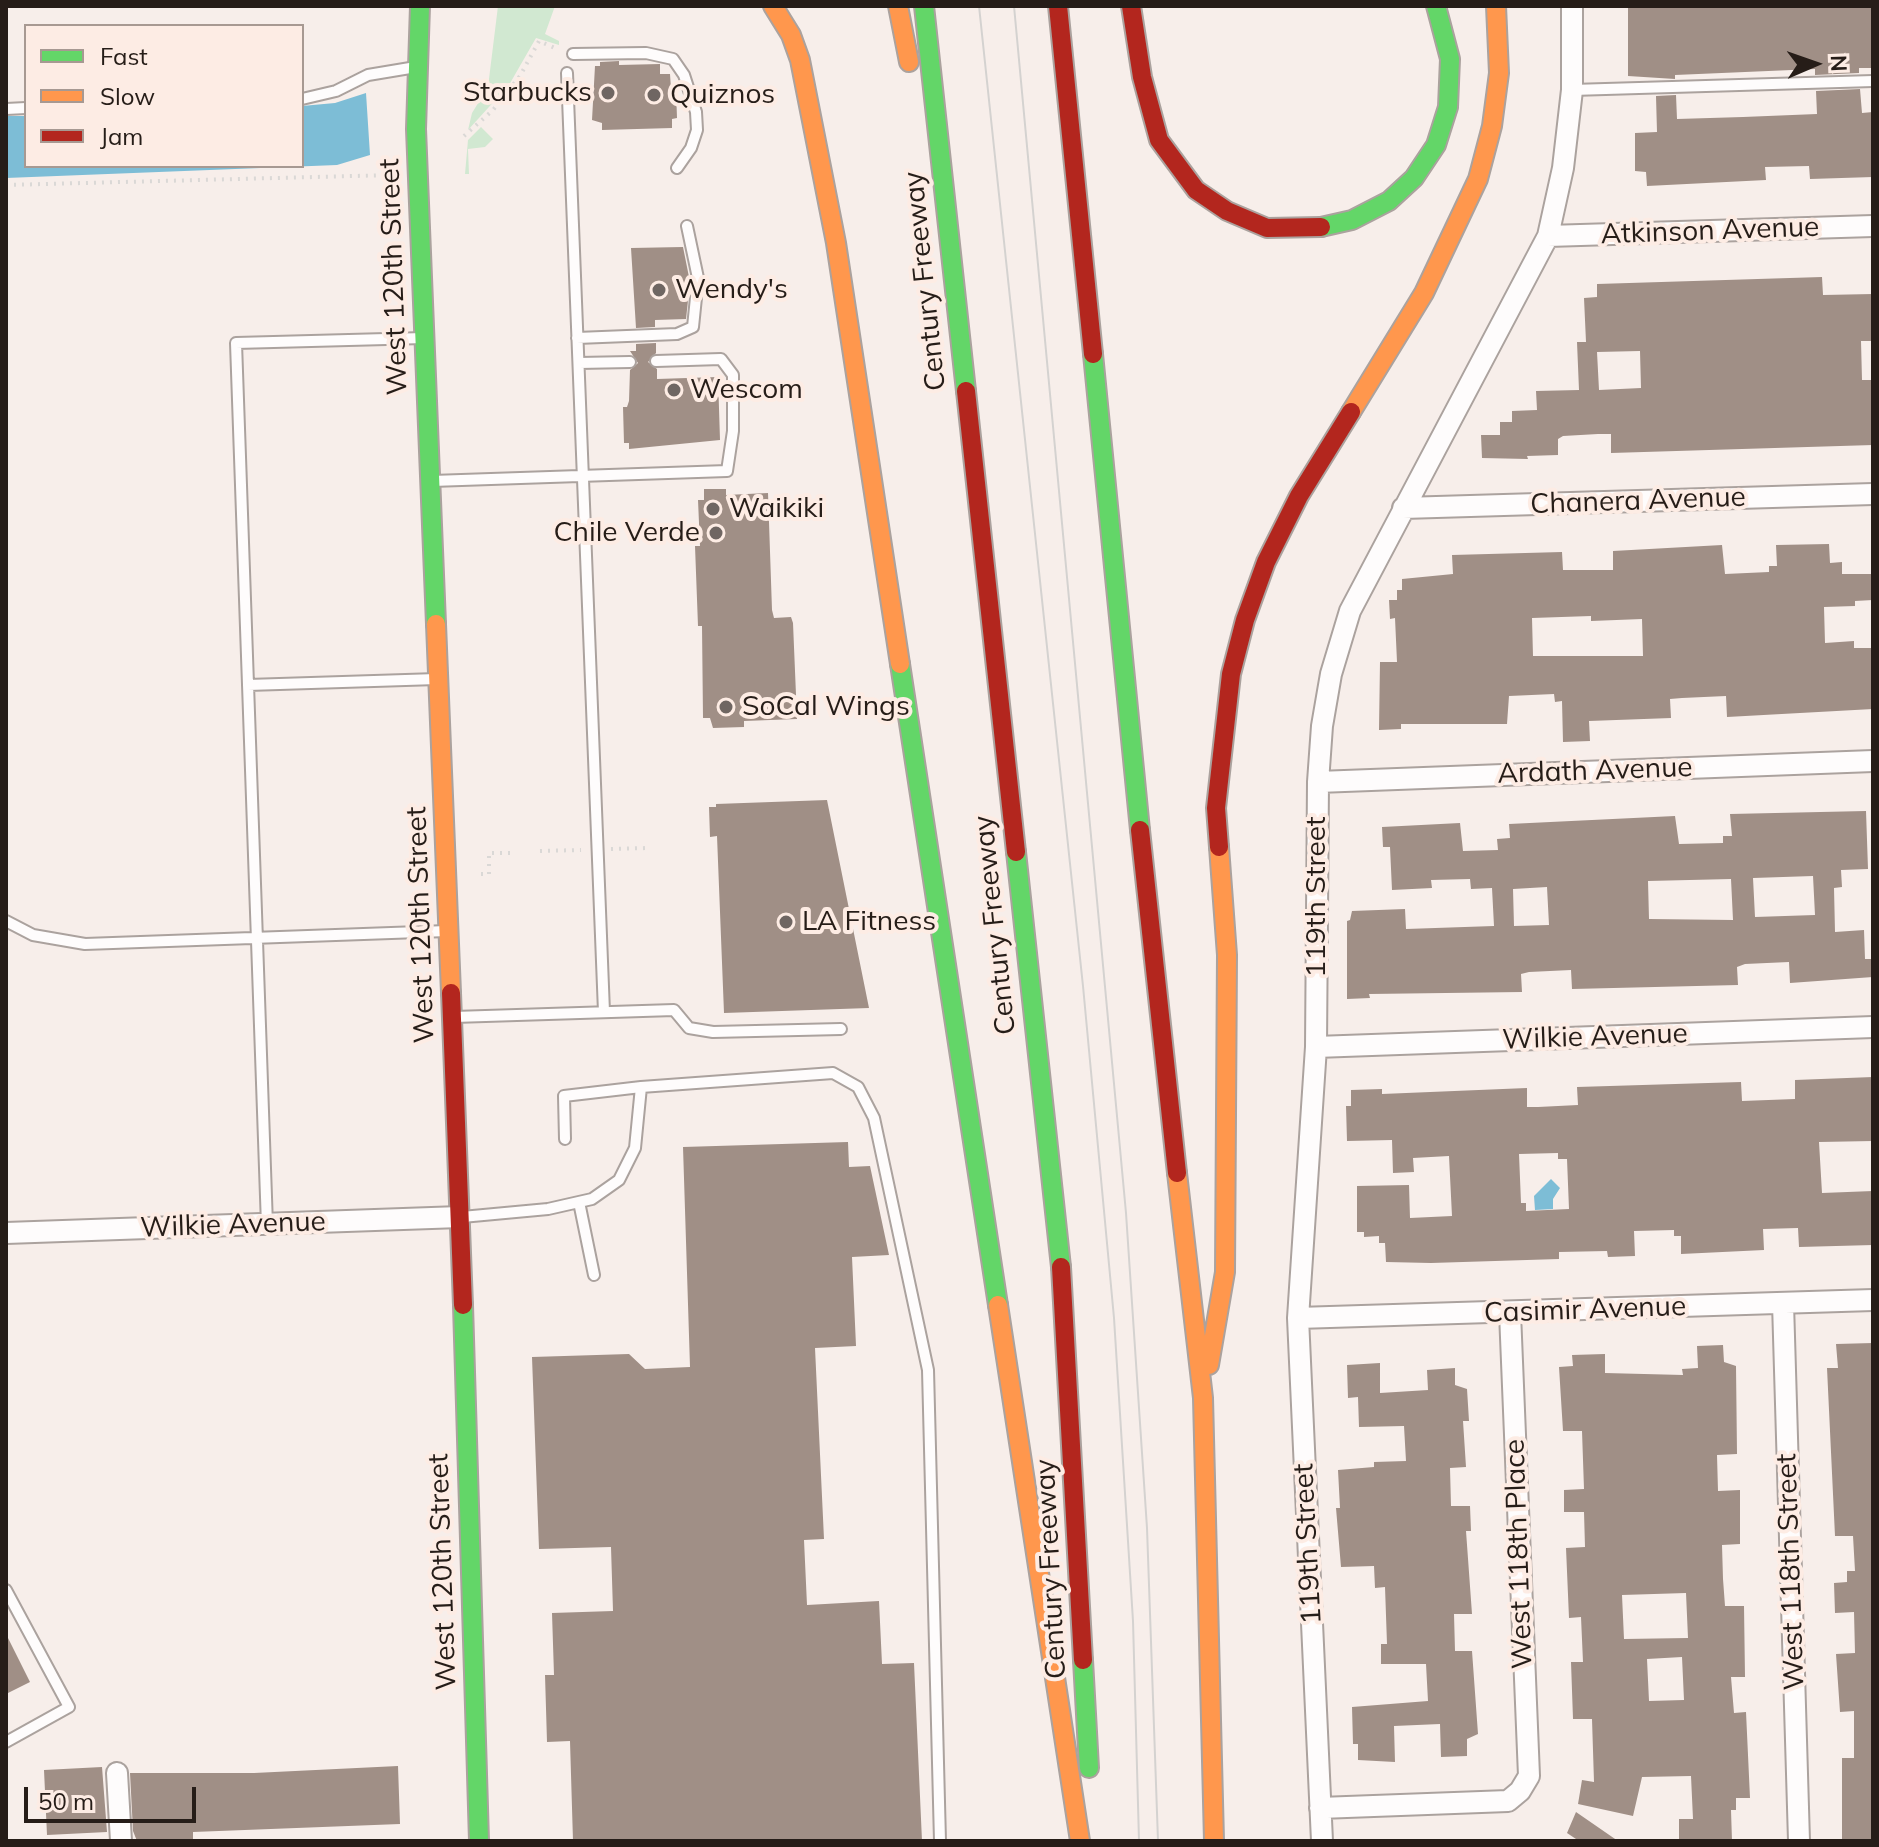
<!DOCTYPE html>
<html>
<head>
<meta charset="utf-8">
<style>
	body { margin:0 }
	#map { position:relative; width:1879px; height:1847px; overflow:hidden; background:#f7eeea; font-family:Mulish,sans-serif }
	canvas { display:block }
	.frame { position:absolute; inset:0; border:8px solid #261d18; pointer-events:none }
	.legend { position:absolute; left:24px; top:24px; width:280px; height:144px; box-sizing:border-box; background:#fdece4; border:2px solid #a79992; margin:0; padding:10px 14px; list-style:none; font-size:24px; color:#261d18 }
	.legend li { display:flex; align-items:center; gap:16px; height:40px }
	.legend b { width:40px; border:2px solid #a79992 }
	.north { position:absolute; left:1775px; top:24px; width:80px; height:80px; -webkit-text-stroke:6px #fdece4; paint-order:stroke; rotate:88deg; font-size:22px; font-weight:700; line-height:32px; text-align:center; color:#261d18 }
	.north::after { content:''; display:block; margin:auto; width:28px; height:36px; background:#261d18; clip-path:polygon(50% 0,100% 100%,50% 72%,0 100%) }
	.scale { position:absolute; left:24px; top:1787px; width:172px; height:36px; box-sizing:border-box; border:4px solid #261d18; border-top:0; padding-left:10px; font-size:24px; line-height:28px; white-space:nowrap; color:#261d18; -webkit-text-stroke:6px #fdece4; paint-order:stroke }
</style>
</head>
<body>
<div id="map">
<canvas width="1879" height="1847"></canvas>
<div class="frame"></div>
<ul class="legend">
<li><b style="height:10px;background:#63d668"></b>Fast</li>
<li><b style="height:10px;background:#ff974d"></b>Slow</li>
<li><b style="height:10px;background:#b3261e"></b>Jam</li>
</ul>
<div class="north">N</div>
<div class="scale">50 m</div>
</div>
<script>
const ctx = document.querySelector('canvas').getContext('2d');
ctx.lineJoin = 'round';
function fillPath(path, color) {
  ctx.fillStyle = color;
  ctx.fill(path, 'evenodd');
}
function poly(rows) {
  const path = new Path2D();
  for (const r of rows) {
    path.moveTo(r[0], r[1]);
    for (let i = 2; i < r.length; i += 2) path.lineTo(r[i], r[i + 1]);
  }
  return path;
}
function trace(path, color, width, dash) {
  ctx.strokeStyle = color;
  ctx.lineWidth = width;
  ctx.lineCap = dash ? 'butt' : 'round';
  ctx.setLineDash(dash || []);
  ctx.stroke(path);
}
function write(font, color, halo, rows, align = 'center') {
  ctx.font = font + ' Mulish,sans-serif';
  ctx.lineWidth = 8;
  ctx.setLineDash([]);
  ctx.textBaseline = 'middle';
  ctx.strokeStyle = halo;
  ctx.fillStyle = color;
  for (const [text, x, y, turn = 0] of rows) {
    ctx.save();
    ctx.translate(x, y);
    ctx.rotate((+turn || 0) * Math.PI / 180);
    ctx.textAlign = isNaN(turn) ? turn : align;
    if (halo) ctx.strokeText(text, 0, 0);
    ctx.fillText(text, 0, 0);
    ctx.restore();
  }
}
const green = poly([
	[498,6,555,6,545,34,559,41,559,45,536,38,509,85,468,130,472,113,488,87],
	[481,127,493,139,485,147,468,149,469,174,465,174,468,140]
]);
const water = poly([
	[366,93,370,155,337,165,6,178,6,116,26,116,26,166,302,166,302,106,335,103],
	[1551,1179,1560,1188,1553,1199,1553,1209,1535,1210,1534,1196]
]);
const building = poly([
	[1628,6,1873,6,1873,68,1859,68,1859,73,1815,75,1815,69,1675,75,1675,79,1628,76],
	[619,61,619,65,660,64,660,74,670,74,671,89,676,89,677,118,672,119,672,128,602,130,602,123,592,120,595,66,600,66,600,62],
	[1860,89,1862,113,1873,112,1873,177,1810,179,1809,166,1765,167,1766,180,1647,186,1646,172,1635,171,1635,133,1657,132,1656,96,1676,95,1677,119,1743,117,1817,114,1816,91],
	[683,247,690,282,686,319,655,320,655,327,636,328,631,248],
	[1822,277,1823,295,1873,294,1873,341,1861,341,1862,380,1873,380,1873,445,1611,453,1611,434,1598,434,1563,436,1558,439,1558,455,1527,456,1528,459,1482,458,1481,435,1500,435,1500,422,1512,422,1512,411,1537,410,1536,391,1579,390,1577,342,1586,342,1584,298,1597,297,1597,284],
	[1640,351,1641,388,1599,390,1597,352],
	[656,343,656,353,648,362,657,369,657,379,718,377,720,440,629,449,629,443,624,443,623,407,627,407,629,401,630,370,638,363,630,351,636,351,636,344],
	[704,489,726,489,726,495,768,493,772,610,774,618,791,617,793,623,797,719,744,721,744,727,713,728,710,718,703,718,702,626,698,626,695,546,700,546,698,500,704,500],
	[1829,544,1830,563,1842,562,1842,574,1873,574,1873,600,1855,601,1855,606,1824,607,1825,643,1854,641,1854,648,1873,648,1873,709,1727,717,1726,696,1682,698,1670,699,1671,718,1589,721,1590,741,1563,742,1562,701,1555,702,1554,694,1509,696,1507,724,1401,724,1401,729,1379,730,1380,662,1397,662,1395,618,1390,619,1389,600,1397,600,1397,590,1402,590,1402,579,1453,574,1452,555,1562,552,1563,570,1613,570,1613,551,1722,545,1725,574,1769,572,1769,566,1777,566,1776,545],
	[1591,616,1591,621,1642,619,1643,656,1533,656,1532,618],
	[827,800,869,1008,724,1013,717,836,710,837,709,807,716,807,716,804],
	[1866,811,1868,869,1841,870,1842,887,1834,888,1835,932,1864,930,1865,959,1873,959,1873,977,1790,983,1789,962,1745,964,1737,967,1738,985,1572,989,1571,970,1529,972,1521,974,1522,992,1369,994,1370,998,1347,999,1347,921,1350,920,1352,911,1405,909,1406,929,1494,926,1492,888,1471,889,1470,879,1431,880,1432,888,1392,890,1390,847,1383,847,1382,827,1460,823,1463,851,1498,850,1497,839,1510,838,1509,824,1675,816,1679,844,1723,843,1723,836,1732,836,1730,814],
	[1813,876,1815,915,1755,917,1753,878],
	[1731,879,1733,920,1649,919,1648,881],
	[1547,887,1549,925,1514,926,1513,889],
	[1873,1077,1873,1141,1819,1142,1822,1193,1873,1191,1873,1245,1799,1247,1798,1228,1763,1229,1764,1250,1681,1254,1681,1236,1674,1236,1674,1230,1634,1231,1635,1256,1608,1257,1607,1251,1559,1252,1559,1259,1431,1263,1386,1262,1385,1243,1379,1243,1379,1236,1364,1237,1364,1232,1357,1232,1357,1186,1409,1185,1410,1218,1452,1216,1449,1156,1413,1158,1414,1172,1393,1173,1392,1140,1347,1141,1346,1106,1351,1106,1351,1090,1382,1089,1382,1094,1527,1088,1527,1107,1538,1107,1578,1105,1577,1087,1741,1082,1742,1101,1795,1099,1795,1080],
	[1558,1153,1558,1159,1567,1159,1569,1209,1526,1211,1526,1203,1521,1203,1519,1154],
	[848,1142,849,1167,870,1166,889,1255,852,1257,856,1346,815,1348,824,1539,804,1540,807,1605,879,1601,882,1664,914,1663,922,1841,573,1841,570,1741,547,1742,545,1675,554,1675,552,1613,613,1611,611,1547,539,1549,532,1357,629,1354,645,1369,690,1367,683,1147],
	[1873,1343,1873,1841,1842,1841,1842,1758,1854,1758,1854,1711,1840,1712,1836,1654,1855,1653,1854,1612,1835,1613,1834,1583,1847,1582,1847,1571,1855,1571,1853,1536,1835,1536,1827,1368,1838,1368,1836,1344],
	[1723,1345,1724,1362,1736,1366,1737,1454,1717,1455,1718,1491,1740,1490,1740,1544,1722,1545,1723,1579,1725,1606,1744,1606,1745,1677,1731,1677,1734,1713,1746,1712,1750,1798,1736,1798,1736,1810,1731,1810,1732,1841,1679,1840,1679,1819,1693,1819,1691,1776,1642,1777,1633,1816,1578,1804,1582,1780,1594,1782,1592,1719,1573,1719,1571,1662,1583,1662,1581,1617,1569,1618,1566,1548,1585,1547,1584,1512,1564,1512,1564,1490,1584,1489,1582,1431,1563,1431,1559,1367,1573,1366,1572,1355,1605,1354,1605,1373,1683,1375,1682,1369,1698,1368,1697,1346],
	[1686,1593,1688,1638,1624,1639,1622,1595],
	[1682,1657,1684,1700,1649,1701,1647,1659],
	[1380,1363,1380,1393,1428,1390,1427,1370,1455,1368,1455,1385,1467,1389,1469,1421,1463,1421,1466,1467,1450,1468,1451,1506,1470,1506,1471,1531,1466,1531,1472,1614,1454,1614,1455,1651,1472,1651,1478,1734,1467,1739,1467,1756,1441,1757,1440,1724,1394,1726,1395,1762,1358,1760,1358,1744,1353,1744,1352,1707,1428,1701,1426,1664,1381,1664,1381,1644,1387,1644,1385,1587,1375,1588,1374,1566,1341,1567,1336,1508,1340,1508,1338,1470,1374,1467,1374,1462,1406,1461,1404,1426,1359,1427,1358,1397,1348,1398,1347,1365],
	[6,1634,30,1682,6,1694],
	[398,1766,400,1824,193,1832,193,1841,137,1841,133,1831,130,1773,254,1773],
	[102,1767,107,1832,47,1835,44,1770],
	[1576,1812,1618,1841,1579,1841,1567,1833]
]);
const path = poly([
	[464,136,493,110,520,76,539,41,557,49],
	[6,185,392,175],
	[611,849,648,848],
	[540,851,581,850],
	[481,874,489,874,489,853,512,853]
]);
const lane = poly([
	[573,54,646,53,673,59,684,75,696,112,697,130,691,148,677,168],
	[567,73,604,1012],
	[1572,90,1873,81],
	[302,99,336,91,368,75,416,67],
	[6,109,26,108],
	[577,338,677,334,693,327,698,278,687,226],
	[579,363,630,362],
	[432,481,727,471,733,431,733,375,721,359,656,361],
	[248,685,437,679],
	[6,921,33,935,85,944,447,931],
	[454,1017,674,1010,689,1028,713,1032,841,1029],
	[565,1139,564,1096,641,1087],
	[579,1202,594,1275],
	[462,1217,548,1209,592,1199,619,1180,635,1148,641,1087,833,1073,858,1087,874,1118,928,1370,940,1841],
	[267,1225,236,343,424,338],
	[6,1590,69,1707,6,1742]
]);
const street = poly([
	[1548,236,1873,226],
	[1403,508,1873,494],
	[1318,782,1873,761],
	[1316,1047,1873,1027],
	[6,1233,460,1217],
	[1783,1303,1799,1841],
	[1298,1318,1873,1300],
	[117,1773,121,1841],
	[1320,1808,1508,1801,1520,1791,1529,1776,1510,1313],
	[1322,1841,1298,1318,1316,1047,1318,782,1322,726,1331,674,1350,611,1548,236,1563,168,1572,90,1572,6]
]);
const fast = poly([
	[420,6,416,129,436,624],
	[924,6,966,391],
	[1321,227,1352,220,1389,201,1414,178,1436,145,1448,107,1450,59,1436,6],
	[1093,354,1140,830],
	[900,664,998,1305],
	[1016,852,1061,1267],
	[463,1305,479,1841],
	[1083,1660,1089,1768]
]);
const slow = poly([
	[773,6,791,35,800,60,836,243,900,664],
	[898,6,909,62],
	[1351,412,1424,293,1478,179,1492,126,1499,73,1496,6],
	[436,624,451,993],
	[1177,1173,1203,1398,1214,1841],
	[998,1305,1080,1841],
	[1209,1365,1225,1272,1227,955,1219,847]
]);
const jam = poly([
	[1058,6,1093,354],
	[1131,6,1142,77,1159,140,1196,190,1227,211,1267,228,1321,227],
	[966,391,1016,852],
	[1140,830,1177,1173],
	[1219,847,1216,808,1231,674,1245,620,1266,562,1299,496,1351,412],
	[451,993,463,1305],
	[1061,1267,1083,1660]
]);
const tram = poly([
	[979,6,1083,986,1114,1318,1133,1621,1139,1841],
	[1014,6,1126,1213,1147,1528,1158,1841]
]);
const markers = [
	[608,93,8,"#6f6662"],
	[654,95,8,"#6f6662"],
	[659,290,8,"#6f6662"],
	[674,390,8,"#6f6662"],
	[713,509,8,"#6f6662"],
	[716,533,8,"#6f6662"],
	[726,707,8,"#6f6662"],
	[786,922,8,"#6f6662"]
];
const poiNames = [
	["Starbucks",592,93,"right"],
	["Quiznos",670,95],
	["Wendy's",675,290],
	["Wescom",690,390],
	["Waikiki",729,509],
	["Chile Verde",700,533,"right"],
	["SoCal Wings",742,707],
	["LA Fitness",802,922]
];
const streetNames = [
	["Atkinson Avenue",1710,231,-2],
	["West 120th Street",394,277,-92],
	["Century Freeway",925,281,-96],
	["Chanera Avenue",1638,501,-2],
	["Ardath Avenue",1595,771,-2],
	["119th Street",1317,897,-90],
	["West 120th Street",421,925,-92],
	["Century Freeway",995,925,-96],
	["Wilkie Avenue",1595,1037,-2],
	["Wilkie Avenue",233,1225,-2],
	["Casimir Avenue",1585,1310,-2],
	["119th Street",1308,1544,-93],
	["West 118th Place",1519,1554,-92],
	["Century Freeway",1051,1569,-93],
	["West 120th Street",443,1572,-92],
	["West 118th Street",1791,1572,-92]
];
fillPath(green, '#d1e8d1');
fillPath(water, '#7dbdd6');
fillPath(building, '#a08f86');
trace(lane, '#aba29e', 14);
trace(street, '#aba29e', 24);
trace(fast, '#aba29e', 22);
trace(slow, '#aba29e', 22);
trace(jam, '#aba29e', 22);
trace(path, '#dad8d6', 4, [2, 6]);
trace(lane, '#fefcfc', 10);
trace(street, '#fefcfc', 20);
trace(fast, '#63d668', 18);
trace(slow, '#ff974d', 18);
trace(jam, '#b3261e', 18);
trace(tram, '#d4d2d0', 2);
for (const [x, y, r, color] of markers) {
  const dot = new Path2D();
  dot.arc(x, y, r, 0, 2 * Math.PI);
  ctx.fillStyle = color;
  ctx.fill(dot);
  trace(dot, '#fdece4', 3);
}
write('28px', '#261d18', '#fdece4', poiNames, 'left');
write('28px', '#261d18', '#fdece4', streetNames);
</script>
</body>
</html>
